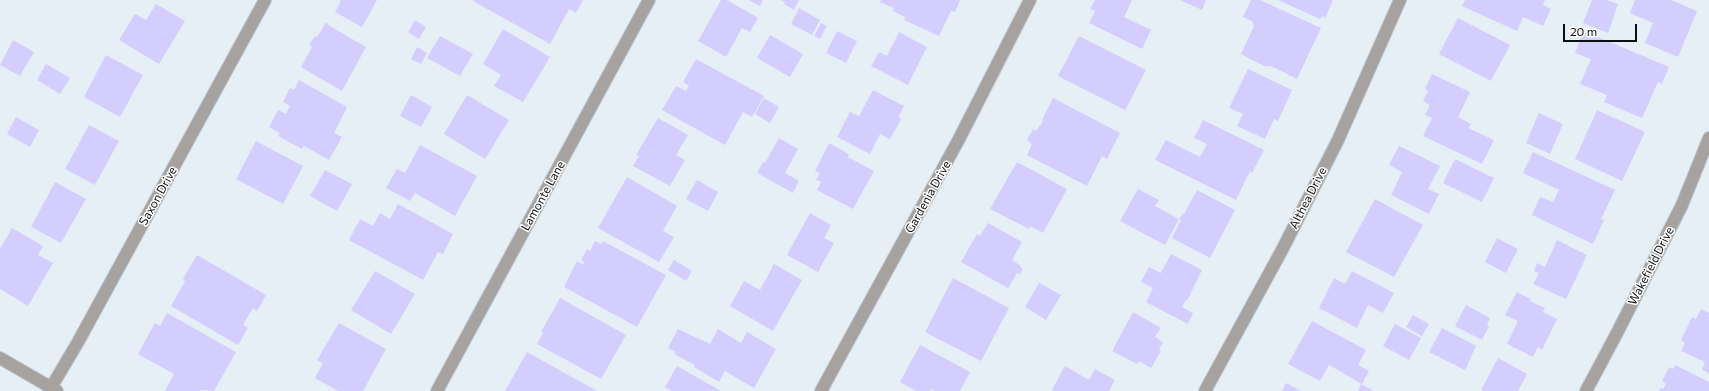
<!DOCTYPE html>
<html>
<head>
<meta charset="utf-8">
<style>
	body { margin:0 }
	#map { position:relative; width:1709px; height:391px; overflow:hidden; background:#e6eef6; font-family:Commissioner,sans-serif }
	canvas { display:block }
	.scale { position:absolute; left:1563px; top:24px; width:74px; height:18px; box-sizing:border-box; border:2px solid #0c0f11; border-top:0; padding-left:5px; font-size:12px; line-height:14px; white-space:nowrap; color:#0c0f11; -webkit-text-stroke:3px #fff; paint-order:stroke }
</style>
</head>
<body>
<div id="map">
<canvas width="1709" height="391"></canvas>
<div class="scale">20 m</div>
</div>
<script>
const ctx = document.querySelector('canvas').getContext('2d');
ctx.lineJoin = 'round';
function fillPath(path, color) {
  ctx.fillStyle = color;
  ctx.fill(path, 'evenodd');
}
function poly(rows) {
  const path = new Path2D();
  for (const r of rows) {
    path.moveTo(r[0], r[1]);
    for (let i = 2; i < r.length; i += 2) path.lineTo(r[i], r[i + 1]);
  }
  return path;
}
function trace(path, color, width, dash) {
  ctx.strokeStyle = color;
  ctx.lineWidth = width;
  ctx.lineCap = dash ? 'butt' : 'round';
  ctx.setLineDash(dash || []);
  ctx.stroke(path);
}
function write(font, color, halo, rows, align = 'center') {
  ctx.font = font + ' Commissioner,sans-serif';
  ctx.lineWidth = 3;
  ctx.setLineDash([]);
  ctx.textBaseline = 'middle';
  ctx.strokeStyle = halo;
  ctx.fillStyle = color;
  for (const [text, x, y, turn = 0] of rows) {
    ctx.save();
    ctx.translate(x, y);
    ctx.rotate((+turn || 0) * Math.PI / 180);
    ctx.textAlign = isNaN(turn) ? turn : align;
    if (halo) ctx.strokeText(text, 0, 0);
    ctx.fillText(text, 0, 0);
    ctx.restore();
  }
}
const building = poly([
	[339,0,377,0,362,27,335,12,341,1],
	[474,0,583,0,576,13,569,9,550,44,473,1],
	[721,0,727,0,758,18,750,32,742,28,726,57,698,41],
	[749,0,763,0,760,6],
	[780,0,799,0,794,10,784,4,785,2],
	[881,0,960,0,955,12,951,11,939,36,904,20,905,17,893,11,894,8,880,2],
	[1095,0,1132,0,1124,17,1151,30,1142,49,1089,23,1095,11,1090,9],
	[1180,0,1206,0,1202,10],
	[1251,0,1260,0,1321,28,1297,79,1271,66,1267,66,1266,67,1241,54,1254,26,1252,21,1243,17],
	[1278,0,1333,0,1325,18,1322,16,1320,19],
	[1465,0,1545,0,1543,5,1551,9,1543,26,1523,17,1517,31,1462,6],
	[1592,0,1607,0,1618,4,1608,33,1583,23],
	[1635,0,1671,0,1697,11,1678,57,1645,43,1653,23,1630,13],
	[156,4,185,21,159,64,119,40,135,14,146,20],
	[799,8,820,20,812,35,791,24],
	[1458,18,1510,45,1491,81,1439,54],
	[415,20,426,27,419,39,408,32],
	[326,22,328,24,328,25,366,47,342,91,301,67,312,47,309,45,315,36,317,37],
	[821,23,827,26,820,39,814,36],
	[503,29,550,57,523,102,494,86,501,75,483,64],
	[837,31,857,41,846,63,826,53],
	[1584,31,1669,67,1662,84,1658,82,1642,118,1604,102,1607,95,1580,84,1591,59,1575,53],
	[899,32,927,47,908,85,871,66,879,52,887,56],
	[770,35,803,54,790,77,757,58],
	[440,36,473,54,460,76,427,58],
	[1079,36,1146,70,1125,110,1058,76],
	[13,40,34,52,20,76,0,65],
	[417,47,427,53,421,64,411,59],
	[106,55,143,75,120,117,84,97],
	[696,59,764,96,752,117,743,112,725,145,662,110,676,86,686,91,689,86,683,82],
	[46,64,70,78,60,94,37,80],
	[1248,69,1292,90,1278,121,1274,119,1265,139,1237,126,1243,114,1229,108],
	[1432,74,1470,92,1458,117,1471,124,1468,128,1494,140,1482,164,1423,136,1432,118,1425,115,1430,105,1423,101,1428,91,1425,89],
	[299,80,347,107,334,133,342,137,329,160,304,146,302,149,278,136,280,133,269,127,278,110,286,114,290,106,283,102,290,88,294,90],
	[873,90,904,106,898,117,901,119,890,139,880,134,870,154,837,137,850,112,859,116],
	[411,95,432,107,421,127,400,116],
	[467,95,509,120,485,159,444,134],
	[764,98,779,107,770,123,755,114],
	[1053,98,1120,133,1107,159,1102,156,1087,186,1027,155,1032,144,1027,140,1033,129,1036,131,1040,125,1041,125,1043,121,1042,120],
	[1597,110,1645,132,1622,181,1575,159],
	[1539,113,1563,124,1550,154,1526,143],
	[16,117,39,130,30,147,7,134],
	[658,118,688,135,676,155,685,160,670,186,633,166,639,156,636,155],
	[1203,120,1264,150,1252,173,1250,171,1236,200,1155,160,1166,140,1200,157,1207,144,1194,138],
	[89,125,119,141,95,185,65,169],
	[779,138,798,149,785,173,799,181,793,193,757,173,763,162,765,163],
	[256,141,303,166,283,204,236,179],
	[829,143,849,154,848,157,874,171,853,209,817,190,821,182,816,180,820,173,815,171],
	[420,145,477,176,455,216,415,193,410,201,386,188,397,169,405,173],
	[1399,146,1440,166,1428,189,1439,194,1429,214,1391,195,1402,172,1389,165],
	[1533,152,1615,190,1601,219,1604,220,1593,244,1532,215,1540,197,1553,202,1559,190,1523,173],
	[1455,159,1494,178,1482,202,1443,183],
	[1017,162,1067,189,1043,233,1030,226,1029,229,990,209],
	[325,170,352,184,337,211,310,196],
	[627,177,677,206,663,231,674,237,659,262,598,228],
	[697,180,718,192,708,211,686,199],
	[55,182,86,199,61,243,31,227],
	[1138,189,1159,200,1155,206,1179,219,1165,245,1120,221],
	[1197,190,1235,210,1210,258,1172,238,1181,220,1179,219,1183,213,1184,214],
	[1375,199,1423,225,1394,277,1346,252],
	[398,204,453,234,443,254,438,252,423,280,349,240,360,219,373,226,380,213,390,219],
	[810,213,831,225,824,238,834,243,818,272,787,255],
	[988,223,1022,242,1012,260,1021,266,1020,267,1023,269,1020,274,1017,273,1008,288,961,262,977,234,980,236],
	[12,228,43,246,38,255,53,263,28,306,0,289,0,247,1,247],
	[1497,238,1518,249,1506,273,1485,262],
	[1557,240,1587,255,1566,299,1533,284,1539,273,1534,271,1537,263,1545,267],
	[595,241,601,244,603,241,666,275,637,327,564,287,577,261,583,265,584,262,581,260,587,249,590,251],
	[1171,254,1202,270,1187,301,1186,300,1182,307,1193,313,1188,324,1146,302,1153,288,1141,282,1149,267,1161,273],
	[197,255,266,295,257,311,253,308,243,325,248,328,238,345,171,306,185,281,183,279],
	[674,260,692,271,686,281,668,270],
	[774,264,802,280,773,331,730,306,744,281,760,290],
	[375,271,415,294,391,334,351,310],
	[1352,271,1394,293,1383,313,1368,305,1357,328,1319,308,1334,278,1345,284],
	[953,278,1009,308,981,361,925,332],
	[1039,283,1061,295,1046,320,1025,307],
	[1517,292,1531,299,1530,301,1545,308,1543,312,1557,319,1542,350,1538,347,1533,357,1507,344,1518,321,1505,315],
	[560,298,626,335,601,379,537,344,543,333,541,332],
	[1466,305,1490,318,1487,325,1489,326,1482,340,1455,326],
	[1701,309,1709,313,1709,373,1702,370,1705,362,1681,351,1685,343,1681,340,1692,317,1696,319],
	[1133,312,1161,328,1155,337,1163,342,1159,350,1161,351,1151,368,1139,361,1137,364,1112,351],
	[167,313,236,352,214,391,201,390,200,391,165,391,174,374,138,354,155,323,160,326],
	[1413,315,1429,324,1422,336,1406,327],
	[1312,321,1366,350,1358,365,1369,371,1362,384,1329,365,1320,381,1288,364],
	[339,323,386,349,363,391,338,391,315,378,323,363,317,360],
	[1395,324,1421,338,1409,360,1383,346],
	[1442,328,1476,346,1465,370,1429,352],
	[678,329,710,344,718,329,741,343,747,332,776,349,754,388,725,371,719,382,694,367,695,365,674,354,676,352,668,348],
	[920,345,970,372,960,391,935,391,931,389,930,391,916,391,900,382],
	[527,352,597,391,505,391],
	[1498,358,1527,374,1518,391,1484,391,1481,390],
	[1675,365,1709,382,1709,391,1659,391,1660,388,1663,389,1666,384,1662,381,1669,367,1673,369],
	[677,366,721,391,672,391,665,387],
	[1065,366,1089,380,1095,369,1115,380,1109,391,1054,391,1052,390],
	[1286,383,1301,391,1282,391],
	[1361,384,1374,391,1358,391]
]);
const minor = poly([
	[49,391,78,342,265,0],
	[437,391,649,0],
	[821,391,958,141,1030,0],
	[1205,391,1282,250,1338,140,1400,0],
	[1586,391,1617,333,1682,205,1709,138]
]);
const tertiary = poly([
	[0,358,57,391]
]);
const streetNames = [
	["Saxon Drive",158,196,-61],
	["Lamonte Lane",543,196,-61],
	["Gardenia Drive",928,197,-61],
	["Althea Drive",1308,198,-63],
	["Wakefield Drive",1651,266,-63]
];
fillPath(building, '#d4cefe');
trace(minor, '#c3cad1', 14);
trace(tertiary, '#c3cad1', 14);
trace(minor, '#a6a2a0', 12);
trace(tertiary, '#a6a2a0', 12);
write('12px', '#0c0f11', '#fff', streetNames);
</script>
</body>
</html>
